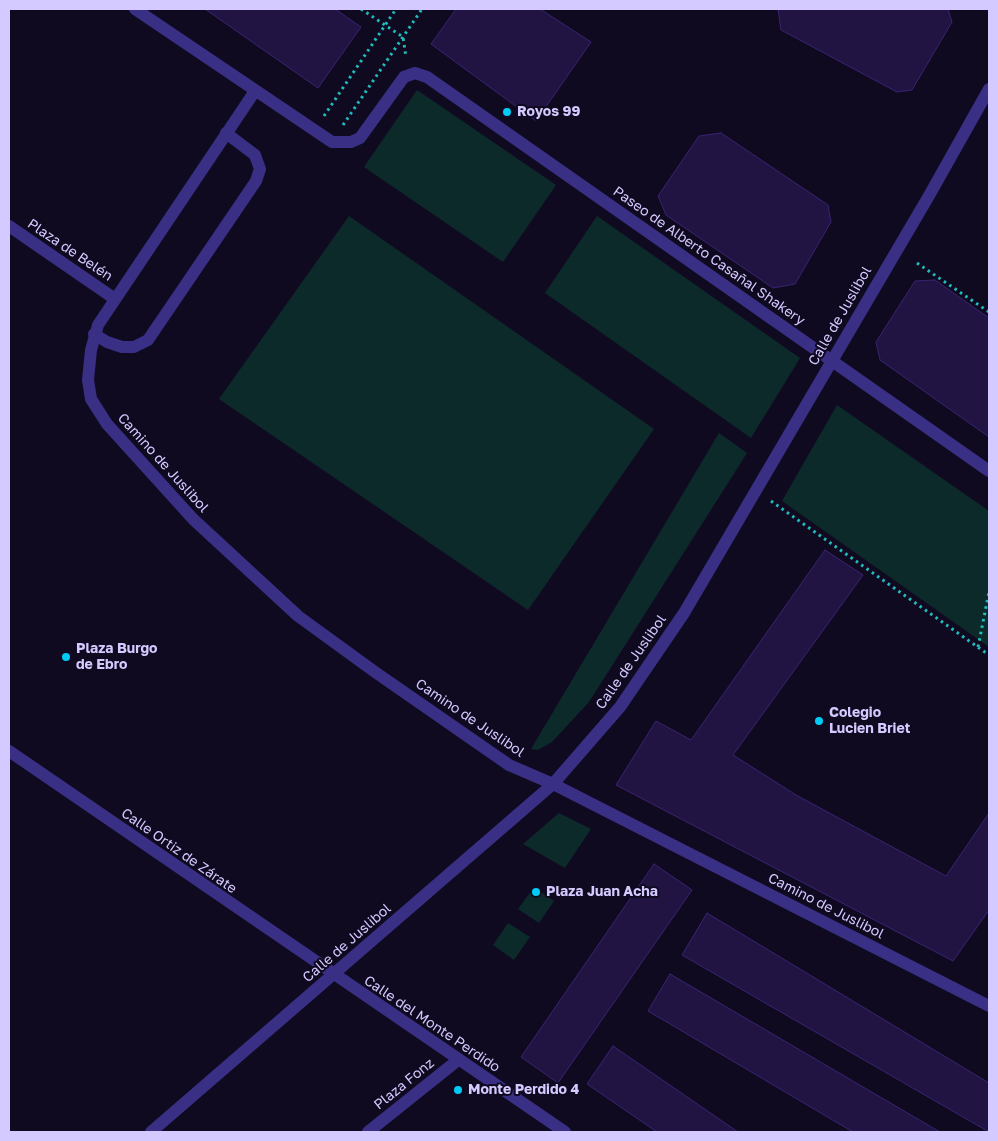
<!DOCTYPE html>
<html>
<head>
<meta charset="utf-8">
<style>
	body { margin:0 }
	#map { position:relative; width:998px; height:1141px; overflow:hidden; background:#100a21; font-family:"Golos Text",sans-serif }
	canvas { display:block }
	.frame { position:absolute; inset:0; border:10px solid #d4caff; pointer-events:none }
</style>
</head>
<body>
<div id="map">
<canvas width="998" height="1141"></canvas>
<div class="frame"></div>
</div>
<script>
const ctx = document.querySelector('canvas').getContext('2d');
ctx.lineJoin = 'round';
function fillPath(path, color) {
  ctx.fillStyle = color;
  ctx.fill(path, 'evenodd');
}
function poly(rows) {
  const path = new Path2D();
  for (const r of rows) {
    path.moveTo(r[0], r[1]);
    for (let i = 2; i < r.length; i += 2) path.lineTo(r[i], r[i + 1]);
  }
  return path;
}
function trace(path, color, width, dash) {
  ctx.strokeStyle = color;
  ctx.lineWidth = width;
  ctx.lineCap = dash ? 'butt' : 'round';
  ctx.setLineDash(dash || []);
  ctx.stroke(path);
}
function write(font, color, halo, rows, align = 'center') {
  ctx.font = font + ' "Golos Text",sans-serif';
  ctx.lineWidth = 4;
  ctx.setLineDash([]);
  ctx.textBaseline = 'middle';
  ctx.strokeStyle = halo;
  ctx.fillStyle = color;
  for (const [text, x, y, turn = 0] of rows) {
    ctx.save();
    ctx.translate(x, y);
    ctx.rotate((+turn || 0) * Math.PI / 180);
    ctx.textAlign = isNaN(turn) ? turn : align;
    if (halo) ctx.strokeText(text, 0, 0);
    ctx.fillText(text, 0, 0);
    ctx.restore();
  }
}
const green = poly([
	[417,90,556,185,503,262,364,167],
	[349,216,654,429,528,610,219,399],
	[597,216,800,358,751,438,545,293],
	[837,405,989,511,989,647,782,501],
	[719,433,747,453,589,702,552,742,538,750,531,749],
	[559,813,591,829,565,868,523,844],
	[534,887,554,901,539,923,518,909],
	[508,923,530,937,514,960,493,945]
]);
const building = poly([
	[205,9,335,9,361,27,318,88,205,9],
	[456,9,540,9,591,42,536,121,431,44,456,9],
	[778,9,948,9,952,22,912,90,897,92,781,30,778,9],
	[721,133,828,205,831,222,795,284,773,288,666,215,658,196,699,136,721,133],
	[935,280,989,318,989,437,880,360,876,342,915,281,935,280],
	[825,550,863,575,733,755,796,795,946,876,989,813,989,910,953,961,616,785,656,721,691,740,825,550],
	[654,864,692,890,558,1083,521,1057,654,864],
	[707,913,989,1083,989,1132,682,955,707,913],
	[670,974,940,1132,853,1132,648,1011,670,974],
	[613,1046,738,1132,657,1132,587,1084,613,1046]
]);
const path = poly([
	[361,9,403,37,406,57],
	[324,116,396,9],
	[343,125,422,9],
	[988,144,989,144],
	[917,263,989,312],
	[771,501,989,655],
	[978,647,989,592]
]);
const lane = poly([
	[94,334,107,342,122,347,134,347,148,340,256,181,260,169,255,155,226,133]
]);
const street = poly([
	[135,9,332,142,351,142,360,138,404,77,415,73,427,77,989,471],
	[255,91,98,325,91,350,88,380,91,399,107,424,193,519,298,616,375,672,509,765,553,784,989,1006],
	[9,226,115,299],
	[9,751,565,1132],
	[151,1132,553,784,620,707,684,613,930,194,989,89],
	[368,1132,458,1060]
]);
const markers = [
	[507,112,5,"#00cbf5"],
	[66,657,5,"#00cbf5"],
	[819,721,5,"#00cbf5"],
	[536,892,5,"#00cbf5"],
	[458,1090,5,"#00cbf5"]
];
const poiNames = [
	["Royos 99",517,112],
	["Plaza Burgo",76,649],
	["de Ebro",76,665],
	["Colegio",829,713],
	["Lucien Briet",829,729],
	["Plaza Juan Acha",546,892],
	["Monte Perdido 4",468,1090]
];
const streetNames = [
	["Plaza de Belén",70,250,34],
	["Paseo de Alberto Casañal Shakery",709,256,35],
	["Calle de Juslibol",840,316,-60],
	["Camino de Juslibol",163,463,48],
	["Calle de Juslibol",631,662,-55],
	["Camino de Juslibol",470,718,34],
	["Calle Ortiz de Zárate",179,851,35],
	["Camino de Juslibol",826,906,27],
	["Calle de Juslibol",347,943,-41],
	["Calle del Monte Perdido",432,1024,34],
	["Plaza Fonz",404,1084,-39]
];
fillPath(green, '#0d2a2b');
fillPath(building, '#211443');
trace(building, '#392472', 1);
trace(path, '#20bbbd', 3, [2.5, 4]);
trace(lane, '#393085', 12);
trace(street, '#393085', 12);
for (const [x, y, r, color] of markers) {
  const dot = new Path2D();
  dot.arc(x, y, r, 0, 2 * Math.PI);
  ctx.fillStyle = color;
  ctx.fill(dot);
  trace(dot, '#100a21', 2);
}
write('bold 14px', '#d4caff', '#100a21', poiNames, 'left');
write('14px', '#d4caff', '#100a21', streetNames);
</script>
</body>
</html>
